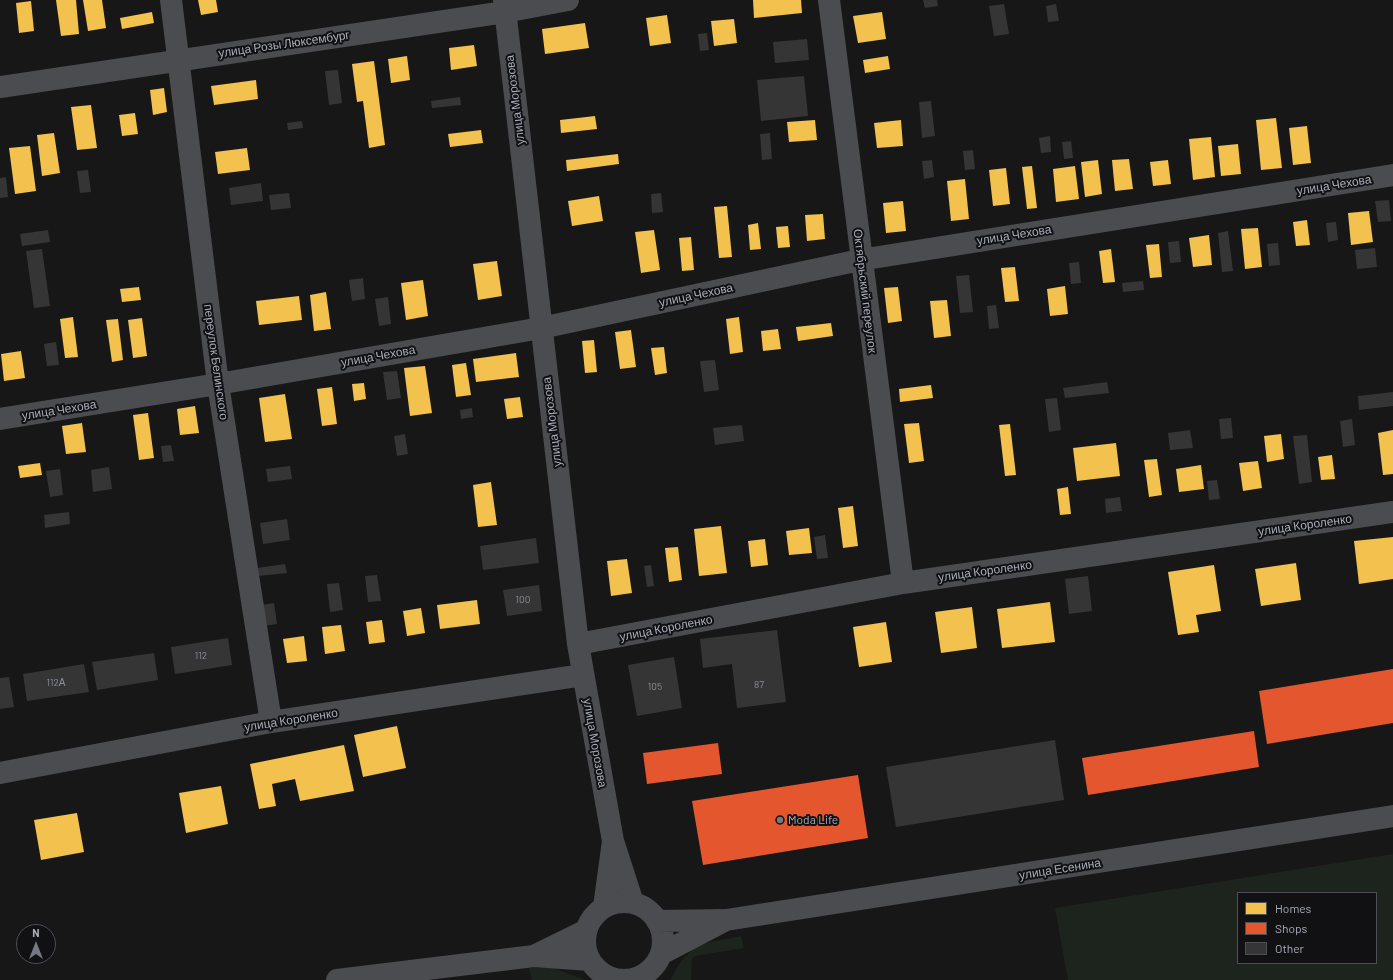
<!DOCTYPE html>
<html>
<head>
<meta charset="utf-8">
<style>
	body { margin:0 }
	#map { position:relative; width:1393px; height:980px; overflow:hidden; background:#171717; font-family:Barlow,sans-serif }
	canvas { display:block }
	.legend { position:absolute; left:1237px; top:892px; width:140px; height:72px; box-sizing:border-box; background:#111113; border:1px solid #4d4f55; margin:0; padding:5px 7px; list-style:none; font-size:12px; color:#a8adb8 }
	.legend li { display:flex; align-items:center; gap:8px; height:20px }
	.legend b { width:20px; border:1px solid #4d4f55 }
	.north { position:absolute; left:16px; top:924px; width:40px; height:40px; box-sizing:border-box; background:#111113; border:1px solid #4d4f55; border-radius:50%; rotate:0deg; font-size:11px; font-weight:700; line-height:16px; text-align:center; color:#a8adb8 }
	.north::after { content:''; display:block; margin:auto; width:14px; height:18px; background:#757880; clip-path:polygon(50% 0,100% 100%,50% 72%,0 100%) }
</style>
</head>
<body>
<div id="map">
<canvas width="1393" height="980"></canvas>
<ul class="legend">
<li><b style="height:11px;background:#f2c14e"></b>Homes</li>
<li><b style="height:11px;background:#e4572e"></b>Shops</li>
<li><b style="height:11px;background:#353536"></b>Other</li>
</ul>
<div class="north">N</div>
</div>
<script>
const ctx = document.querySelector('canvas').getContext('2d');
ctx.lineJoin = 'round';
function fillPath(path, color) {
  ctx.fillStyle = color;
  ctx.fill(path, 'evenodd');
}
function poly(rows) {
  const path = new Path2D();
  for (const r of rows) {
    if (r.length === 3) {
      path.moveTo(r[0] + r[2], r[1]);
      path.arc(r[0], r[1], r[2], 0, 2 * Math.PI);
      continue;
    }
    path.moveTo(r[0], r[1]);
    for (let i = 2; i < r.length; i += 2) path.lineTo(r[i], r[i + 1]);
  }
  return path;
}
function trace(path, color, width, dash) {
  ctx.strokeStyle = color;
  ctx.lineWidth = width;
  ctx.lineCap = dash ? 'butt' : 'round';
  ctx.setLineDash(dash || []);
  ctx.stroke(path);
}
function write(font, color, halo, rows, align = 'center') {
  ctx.font = font + ' Barlow,sans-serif';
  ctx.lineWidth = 4;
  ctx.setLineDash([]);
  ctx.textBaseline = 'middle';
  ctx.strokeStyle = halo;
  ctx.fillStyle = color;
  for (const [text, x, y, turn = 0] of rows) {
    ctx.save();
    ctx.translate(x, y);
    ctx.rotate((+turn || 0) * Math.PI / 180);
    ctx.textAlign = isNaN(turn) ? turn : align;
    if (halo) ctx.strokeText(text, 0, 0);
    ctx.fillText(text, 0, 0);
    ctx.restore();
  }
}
const green = poly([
	[1393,854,1393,980,1068,980,1055,908],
	[1238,893,1376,893,1376,963,1238,963],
	[741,936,744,948,695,956,692,959,691,980,670,980,681,961,692,950,705,943],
	[544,967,553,968,586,980,532,980,529,968]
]);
const homes = poly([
	[56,0,76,0,79,34,61,36],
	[83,0,102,0,106,28,88,31],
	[198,0,216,0,218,12,201,15],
	[753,0,801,0,802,13,754,18],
	[31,1,34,31,19,33,16,3],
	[152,12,154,23,122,29,120,18],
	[882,12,886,39,858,43,853,16],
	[667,15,671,43,650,46,646,18],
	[734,19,737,43,714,46,711,21],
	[585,23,589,48,545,54,542,29],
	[474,45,477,66,451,70,449,48],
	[407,56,410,80,391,83,388,59],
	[888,56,890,69,865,73,863,60],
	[374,61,385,145,369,148,363,101,357,102,352,64],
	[256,80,258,99,214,105,211,86],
	[164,88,167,112,153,115,150,90],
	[91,105,97,148,77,150,71,107],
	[135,113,138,134,122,136,119,115],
	[595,116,597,129,561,133,560,120],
	[1276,118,1282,168,1261,170,1256,120],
	[815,120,817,140,789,142,787,122],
	[901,120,903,146,877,148,874,123],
	[1307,126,1311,163,1293,165,1289,128],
	[481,130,483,143,450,147,448,134],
	[54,133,60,173,42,176,37,135],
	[1211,137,1215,177,1193,180,1189,139],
	[1238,144,1241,174,1221,176,1218,146],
	[30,146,36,191,15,194,9,148],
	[247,148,250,170,218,174,215,152],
	[618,154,619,164,567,171,566,160],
	[1129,159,1133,189,1115,191,1112,160],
	[1098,160,1102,194,1085,197,1081,162],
	[1168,160,1171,184,1153,186,1150,162],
	[1032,166,1037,208,1027,209,1022,167],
	[1075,166,1079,199,1056,202,1053,169],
	[1006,168,1010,204,993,206,989,170],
	[965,179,969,219,951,221,947,181],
	[599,196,603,221,572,226,568,201],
	[903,201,906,231,886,233,883,203],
	[727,206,732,257,719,258,714,207],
	[1369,211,1373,242,1351,245,1348,213],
	[823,214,825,239,807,241,805,215],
	[1307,220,1310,245,1296,246,1293,222],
	[758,223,761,249,750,250,748,225],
	[788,226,790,247,778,248,776,227],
	[1258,228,1262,267,1245,269,1241,229],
	[654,230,660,270,641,273,635,232],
	[1209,235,1212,265,1193,267,1189,238],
	[691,237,694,270,682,271,679,238],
	[1159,244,1162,277,1150,278,1146,245],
	[1111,249,1115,282,1103,283,1099,251],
	[497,261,502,296,478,300,473,264],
	[1015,267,1019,301,1005,302,1001,268],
	[423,280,428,316,406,320,401,283],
	[1065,286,1068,314,1050,316,1047,289],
	[139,287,141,300,122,302,120,289],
	[898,287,902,321,888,323,884,288],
	[326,292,331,329,314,331,310,295],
	[299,296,302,320,259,325,256,301],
	[947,300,951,336,934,338,930,301],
	[73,317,78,357,65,358,60,319],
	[739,317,743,352,730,354,726,319],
	[142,318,147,356,133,358,128,320],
	[118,319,123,360,112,362,106,320],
	[831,323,833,336,798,341,796,327],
	[778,329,781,349,763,351,761,331],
	[631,330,636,367,620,369,615,332],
	[594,340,597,372,585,373,582,341],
	[664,347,667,373,655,375,651,348],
	[21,351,25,378,4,381,1,354],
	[516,353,519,377,476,382,473,359],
	[466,363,471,395,456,397,452,365],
	[425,366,432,413,410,416,404,368],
	[364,383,366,399,354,401,352,384],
	[931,385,933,398,900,402,899,389],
	[332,387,337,424,322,426,317,389],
	[285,394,292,439,265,442,259,398],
	[520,397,523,417,507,419,504,399],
	[195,406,199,433,180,435,177,409],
	[148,413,154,458,139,460,133,415],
	[82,423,86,452,66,454,62,426],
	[919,423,924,461,909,463,904,424],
	[1010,424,1016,475,1005,476,999,425],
	[1393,430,1393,474,1383,475,1378,433],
	[1281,434,1284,459,1267,462,1264,436],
	[1116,443,1120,476,1077,481,1073,448],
	[1332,455,1335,479,1321,480,1318,457],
	[1157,459,1162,495,1149,497,1144,460],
	[1258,461,1262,488,1243,491,1239,463],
	[40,463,42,475,20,478,18,466],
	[1201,465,1204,489,1179,492,1176,469],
	[491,482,497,525,478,527,473,485],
	[1068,487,1071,514,1060,515,1057,489],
	[853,506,858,546,843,548,838,508],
	[721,526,727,573,699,576,694,529],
	[809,528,812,553,789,555,786,531],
	[1393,537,1393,579,1359,584,1354,541],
	[765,539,768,565,751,567,748,541],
	[678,547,682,580,669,582,665,548],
	[627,559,632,593,611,596,607,561],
	[1296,563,1301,600,1261,606,1255,569],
	[1214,565,1221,611,1196,615,1199,632,1178,635,1168,572],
	[477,600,480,624,440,629,437,605],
	[1050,602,1055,642,1002,648,997,609],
	[972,607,977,648,941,653,935,612],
	[421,608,425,633,407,636,403,611],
	[382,620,385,642,369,644,366,622],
	[886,622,892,662,859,667,853,627],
	[341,625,345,651,325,654,322,627],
	[304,636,307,661,287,663,283,639],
	[397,726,406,768,363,777,354,735],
	[344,745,354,791,300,801,295,779,272,784,276,806,259,809,250,764],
	[221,786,228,824,186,833,179,793],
	[77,813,84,852,41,860,34,820]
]);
const shops = poly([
	[1393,669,1393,723,1267,744,1259,691],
	[1254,731,1259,767,1088,795,1082,758],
	[718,743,722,774,647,784,643,753],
	[858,775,868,838,703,865,692,801]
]);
const building = poly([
	[923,0,937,0,938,6,925,8],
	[1004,4,1009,34,994,36,989,6],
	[1056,4,1059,21,1048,22,1046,6],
	[707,33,709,50,700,51,698,34],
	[807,39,809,60,775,63,773,42],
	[338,70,342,103,329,105,325,71],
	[804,76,808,116,761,121,757,80],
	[460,97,461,105,432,108,431,101],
	[931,101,935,136,922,138,919,102],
	[302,121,303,128,288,130,287,123],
	[770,133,772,159,762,160,760,134],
	[1050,136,1051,152,1041,153,1039,138],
	[1071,141,1073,158,1064,159,1062,142],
	[973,150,975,169,965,170,963,151],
	[932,160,934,177,924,179,922,161],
	[88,170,91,192,80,193,77,171],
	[6,177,8,197,0,198,0,178],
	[261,183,263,201,231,205,229,188],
	[289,193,291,208,271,210,269,195],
	[661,193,663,212,652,213,651,194],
	[1389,200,1391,221,1378,222,1375,201],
	[1336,222,1338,240,1328,242,1326,223],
	[48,230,50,242,22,246,20,234],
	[1228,231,1233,271,1222,272,1218,233],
	[1179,241,1181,262,1170,263,1168,242],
	[1278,243,1280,265,1269,266,1267,244],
	[1375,248,1377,267,1357,269,1355,250],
	[42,249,50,306,34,308,26,251],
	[1079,262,1081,283,1071,284,1069,263],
	[969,275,973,312,960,313,956,276],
	[363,278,365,299,352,301,349,280],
	[1143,281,1144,290,1123,292,1122,283],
	[388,297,391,324,379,326,375,299],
	[996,305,999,328,989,329,987,306],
	[56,342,59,365,47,366,44,344],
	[715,360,719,390,704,392,700,361],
	[397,371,401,398,387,400,383,372],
	[1107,382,1109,393,1065,398,1063,388],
	[1393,392,1393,406,1359,410,1358,396],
	[1057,398,1061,430,1049,432,1045,399],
	[472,408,473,417,461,419,460,410],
	[1231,418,1233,438,1221,439,1219,419],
	[1352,419,1355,445,1343,447,1340,421],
	[742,425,744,441,715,445,713,428],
	[1190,430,1193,448,1170,450,1168,433],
	[405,434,408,454,397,456,394,436],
	[1307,435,1312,482,1299,484,1293,436],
	[171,445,174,461,163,462,161,446],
	[290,466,292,479,268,482,266,469],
	[109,467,112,489,93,492,91,470],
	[60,469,63,495,50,497,46,471],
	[1217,480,1220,499,1209,500,1207,481],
	[1120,497,1122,511,1106,513,1105,499],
	[69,512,70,524,45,528,44,515],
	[287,519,290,540,263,544,260,523],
	[825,535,828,558,817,559,814,537],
	[536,538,539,563,483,570,480,546],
	[285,564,287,573,258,576,257,568],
	[651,565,654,586,647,587,644,566],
	[377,575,381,601,368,602,365,576],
	[1088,576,1092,611,1069,614,1065,579],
	[339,583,343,610,330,612,327,584],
	[539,585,542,611,507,616,503,590],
	[274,603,277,624,264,626,261,605],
	[777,630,786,702,737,708,732,664,703,668,700,639],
	[228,638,232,665,175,674,171,647],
	[154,653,158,680,97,690,92,662],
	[674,657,682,708,637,716,628,665],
	[84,664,89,692,27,701,23,674],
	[9,677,14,707,0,709,0,678],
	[1055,740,1064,800,896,827,886,767]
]);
const minor = poly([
	[171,0,218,384,271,722],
	[504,0,578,644,613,841],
	[829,0,903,583],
	[0,87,505,12,568,0],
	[0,419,218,384,541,328,860,260,1393,175],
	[578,644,903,583,1393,512],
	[0,773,271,722,583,675],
	[624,941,39],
	[604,907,613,841,633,903],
	[726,920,1393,816],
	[657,921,726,920,661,954],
	[585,931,534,956,590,960],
	[337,980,534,956]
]);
const markers = [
	[780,820,4,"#757880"]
];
const numberNames = [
	["100",523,600],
	["112",201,656],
	["112А",56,683],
	["87",759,685],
	["105",655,687]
];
const streetNames = [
	["улица Розы Люксембург",284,44,-8],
	["улица Морозова",515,100,-97],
	["улица Чехова",1334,185,-9],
	["улица Чехова",1014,235,-9],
	["Октябрьский переулок",865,291,83],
	["улица Чехова",696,295,-12],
	["улица Чехова",378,356,-10],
	["переулок Белинского",216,362,82],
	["улица Чехова",59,410,-9],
	["улица Морозова",552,422,-97],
	["улица Короленко",1305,525,-8],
	["улица Короленко",985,571,-8],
	["улица Короленко",666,628,-11],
	["улица Короленко",291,720,-9],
	["улица Морозова",595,743,80],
	["улица Есенина",1060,869,-9]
];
const poiNames = [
	["Moda Life",788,820]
];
fillPath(green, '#1d241e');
fillPath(homes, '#f2c14e');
fillPath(shops, '#e4572e');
fillPath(building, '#353536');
trace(minor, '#4b4c50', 22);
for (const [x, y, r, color] of markers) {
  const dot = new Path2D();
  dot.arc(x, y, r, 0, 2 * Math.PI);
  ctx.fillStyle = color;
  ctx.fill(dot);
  trace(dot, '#111113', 1.5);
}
write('10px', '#8b8f98', null, numberNames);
write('12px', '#a8adb8', '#111113', streetNames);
write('12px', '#a8adb8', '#111113', poiNames, 'left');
</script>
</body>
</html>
